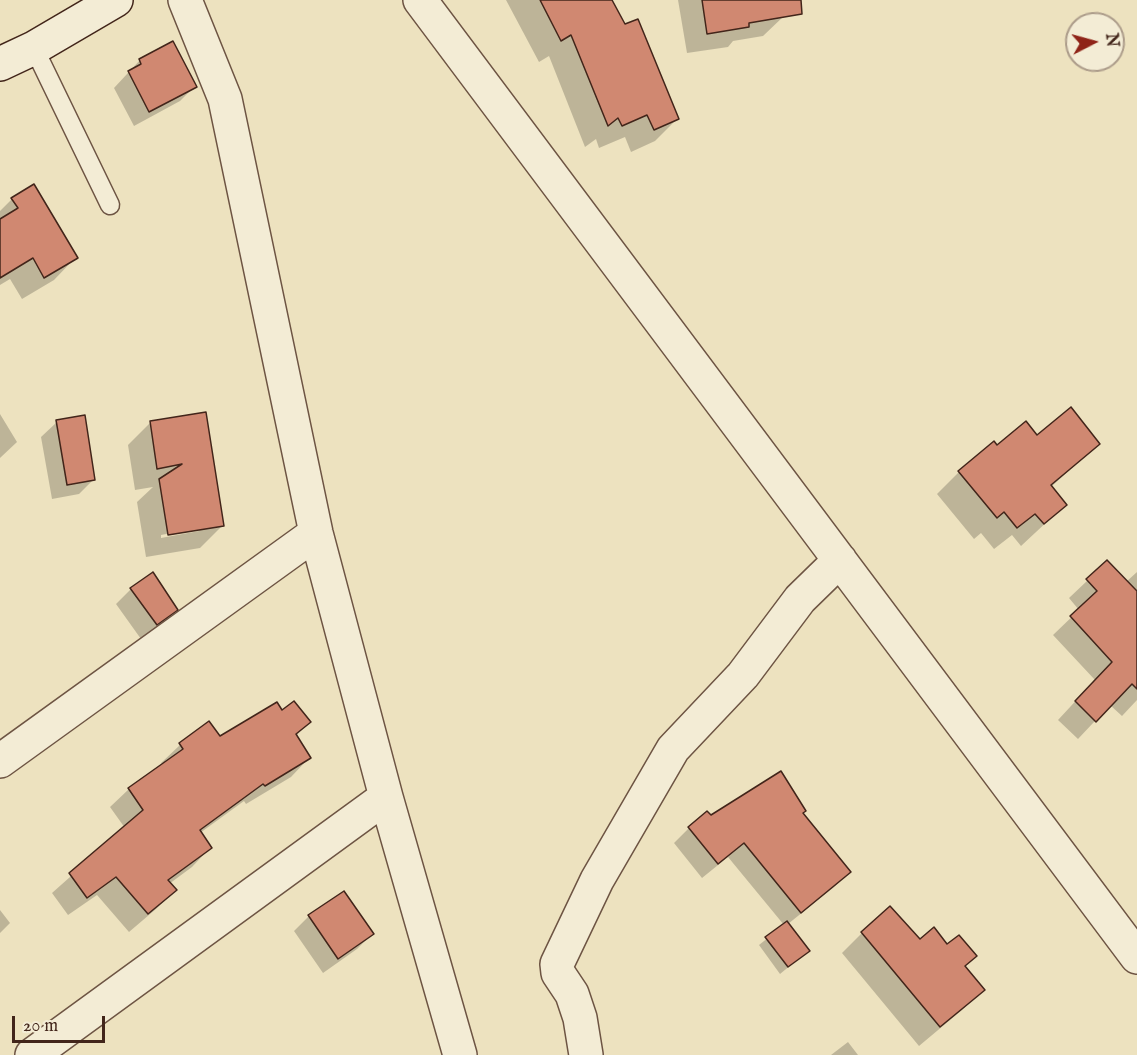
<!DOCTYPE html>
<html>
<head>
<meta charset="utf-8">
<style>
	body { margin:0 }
	#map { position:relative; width:1137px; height:1055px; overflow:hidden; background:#ede2bf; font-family:"IM FELL English",serif }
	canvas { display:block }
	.north { position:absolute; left:1065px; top:12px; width:60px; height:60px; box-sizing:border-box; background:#f3ecd5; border:2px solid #ac9c8a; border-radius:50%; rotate:84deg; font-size:16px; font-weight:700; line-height:24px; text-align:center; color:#42251a }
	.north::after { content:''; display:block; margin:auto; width:21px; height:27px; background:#8f2418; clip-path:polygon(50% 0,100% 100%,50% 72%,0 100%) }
	.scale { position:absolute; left:12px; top:1016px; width:93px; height:27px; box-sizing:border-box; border:3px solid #42251a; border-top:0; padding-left:8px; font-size:18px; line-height:21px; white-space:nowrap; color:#42251a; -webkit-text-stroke:4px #f3ecd5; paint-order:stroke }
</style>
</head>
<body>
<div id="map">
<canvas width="1137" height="1055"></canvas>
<div class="north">N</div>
<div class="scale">20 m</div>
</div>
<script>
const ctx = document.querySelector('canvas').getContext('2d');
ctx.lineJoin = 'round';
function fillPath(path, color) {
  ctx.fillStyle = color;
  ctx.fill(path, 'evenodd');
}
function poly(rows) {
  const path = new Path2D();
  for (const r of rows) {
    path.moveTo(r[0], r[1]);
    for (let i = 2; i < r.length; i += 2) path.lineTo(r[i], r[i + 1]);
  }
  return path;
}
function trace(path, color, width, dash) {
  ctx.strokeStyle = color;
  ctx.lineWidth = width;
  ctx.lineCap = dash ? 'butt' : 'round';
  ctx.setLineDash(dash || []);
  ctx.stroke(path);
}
const shadow = poly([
	[506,0,610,0,677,119,655,141,631,152,625,137,599,148,596,139,585,147,549,56,539,62],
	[678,0,781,0,784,16,763,36,733,41,728,47,687,53],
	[140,60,195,86,180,101,134,126,114,88],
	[12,199,76,257,54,280,22,299,10,279,0,285,0,211],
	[0,414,17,442,0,458],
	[204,414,223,525,200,548,146,557,137,502,153,487,135,490,128,445,150,423],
	[199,528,199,531,161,538,161,535],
	[57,422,94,479,79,494,52,499,41,437],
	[1037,437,1098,444,1051,487,1065,505,1021,546,1012,535,994,549,981,533,974,539,937,494,959,472,997,447],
	[1107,562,1126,582,1137,572,1137,700,1122,716,1110,705,1078,739,1058,720,1095,680,1053,635,1079,610,1069,598],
	[131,589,176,610,161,625,141,639,116,604],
	[282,713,309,722,296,736,309,758,291,777,246,804,244,801,200,833,210,848,192,867,169,884,175,890,156,909,129,932,97,895,68,915,52,893,125,828,110,807,129,789,163,765,161,763,180,745,209,723,220,738],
	[801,813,849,872,834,887,788,924,808,951,780,974,759,945,784,925,728,857,702,878,674,843,689,828,710,817],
	[0,910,10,923,0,933],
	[309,916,372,934,357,949,323,973,294,931],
	[862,933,947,946,975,956,964,967,983,990,962,1010,919,1046,842,953],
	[848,1042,858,1055,831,1055]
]);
const building = poly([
	[540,0,612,0,625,24,638,19,679,119,654,130,647,115,622,126,618,118,608,126,571,35,561,41,540,0],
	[702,0,801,0,802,14,749,23,749,27,707,34,702,0],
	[173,41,197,87,149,112,128,71,141,64,139,59,173,41],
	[34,184,78,258,44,278,33,258,0,278,0,219,18,208,11,198,34,184],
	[1071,407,1100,444,1051,485,1067,505,1044,524,1035,514,1017,528,1004,512,997,518,958,471,994,441,997,445,1026,421,1037,435,1071,407],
	[206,412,224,526,168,535,159,479,182,464,157,469,150,421,206,412],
	[85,415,95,480,67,485,56,420,85,415],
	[1107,560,1137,591,1137,689,1132,684,1096,722,1075,701,1112,662,1070,616,1097,591,1086,579,1107,560],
	[153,572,178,610,157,625,130,588,153,572],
	[294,701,311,722,296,734,311,758,265,786,263,784,200,830,212,848,168,880,177,890,148,914,116,877,87,898,69,873,143,810,128,788,183,749,179,743,209,721,220,736,277,702,282,710,294,701],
	[781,771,806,811,803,813,851,872,801,913,744,843,718,864,688,827,707,811,711,815,781,771],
	[344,891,374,934,338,959,308,915,344,891],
	[890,906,920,939,934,927,947,944,959,935,977,956,965,966,985,990,940,1027,861,932,890,906],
	[787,921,810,951,788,967,765,937,787,921]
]);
const lane = poly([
	[34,48,110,205]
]);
const street = poly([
	[185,0,225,99,316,533,386,797,460,1055],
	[420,0,1137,957],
	[0,761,316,533],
	[32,1055,386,797],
	[586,1055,580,1018,572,994,558,973,557,964,597,880,673,749,743,675,800,599,840,560]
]);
const secondary = poly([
	[0,64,34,48,116,0]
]);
fillPath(shadow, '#0003');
fillPath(building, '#d08871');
trace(building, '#42251a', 1.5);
trace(lane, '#6d5443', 21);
trace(street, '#6d5443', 36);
trace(secondary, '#42251a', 36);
trace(lane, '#f3ecd5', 18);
trace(street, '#f3ecd5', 33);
trace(secondary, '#f3ecd5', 33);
</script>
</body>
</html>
